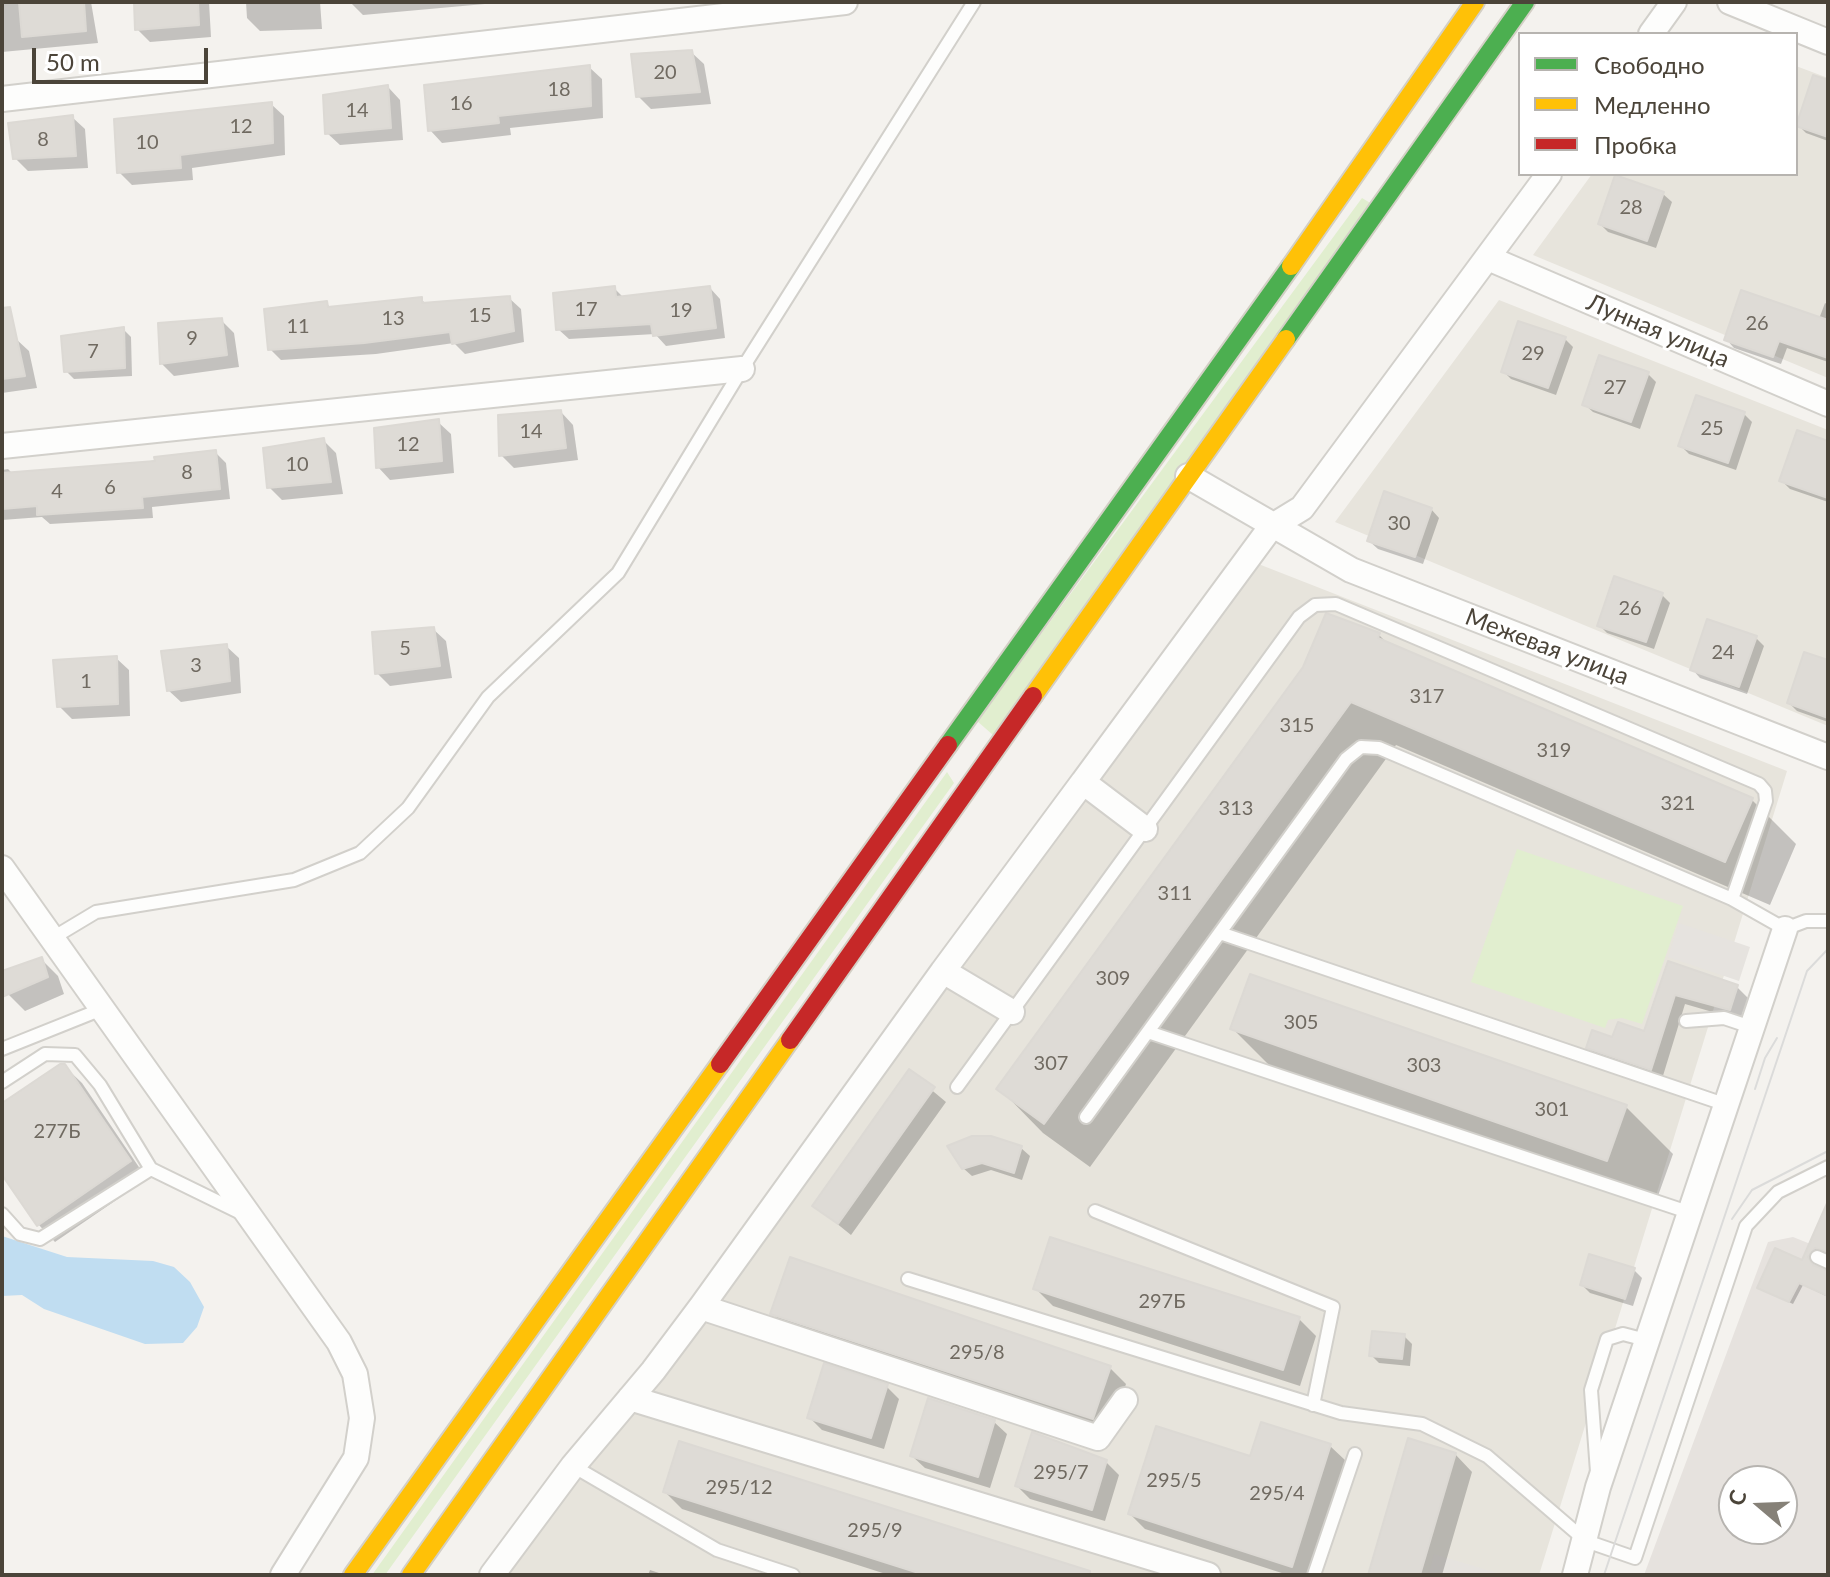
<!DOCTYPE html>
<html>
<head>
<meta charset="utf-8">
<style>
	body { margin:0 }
	#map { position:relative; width:1830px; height:1577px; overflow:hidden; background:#f4f2ee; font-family:Lato,sans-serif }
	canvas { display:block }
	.frame { position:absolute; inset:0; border:4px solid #4b4439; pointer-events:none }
	.legend { position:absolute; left:1518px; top:32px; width:280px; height:144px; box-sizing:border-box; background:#fff; border:2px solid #b7b4b0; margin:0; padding:10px 14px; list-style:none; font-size:24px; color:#4b4439 }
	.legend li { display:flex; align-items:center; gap:16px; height:40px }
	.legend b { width:40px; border:2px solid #b7b4b0 }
	.north { position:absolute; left:1718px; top:1465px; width:80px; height:80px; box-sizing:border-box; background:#fff; border:2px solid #b7b4b0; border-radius:50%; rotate:289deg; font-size:22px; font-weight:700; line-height:32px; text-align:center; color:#4b4439 }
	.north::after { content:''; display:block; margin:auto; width:28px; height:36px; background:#868178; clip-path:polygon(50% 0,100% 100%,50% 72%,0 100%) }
	.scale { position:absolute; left:32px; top:48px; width:176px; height:36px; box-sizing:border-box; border:4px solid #4b4439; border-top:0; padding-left:10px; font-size:24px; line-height:28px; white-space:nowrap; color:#4b4439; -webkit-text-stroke:6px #fff; paint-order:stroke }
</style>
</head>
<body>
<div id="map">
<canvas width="1830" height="1577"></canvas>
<div class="frame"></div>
<ul class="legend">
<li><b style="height:10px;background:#4caf50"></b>Свободно</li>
<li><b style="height:10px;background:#ffc107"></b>Медленно</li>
<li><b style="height:10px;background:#c62828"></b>Пробка</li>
</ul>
<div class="north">С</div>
<div class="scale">50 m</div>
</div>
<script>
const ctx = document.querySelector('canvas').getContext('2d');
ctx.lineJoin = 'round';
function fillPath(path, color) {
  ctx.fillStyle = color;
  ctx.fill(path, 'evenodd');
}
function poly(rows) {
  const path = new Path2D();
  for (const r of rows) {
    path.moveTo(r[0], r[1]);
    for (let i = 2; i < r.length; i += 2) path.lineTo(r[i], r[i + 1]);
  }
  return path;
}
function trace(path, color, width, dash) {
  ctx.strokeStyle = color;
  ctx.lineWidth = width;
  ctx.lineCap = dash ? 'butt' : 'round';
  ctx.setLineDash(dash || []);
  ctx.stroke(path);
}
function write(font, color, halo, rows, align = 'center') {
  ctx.font = font + ' Lato,sans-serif';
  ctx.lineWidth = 6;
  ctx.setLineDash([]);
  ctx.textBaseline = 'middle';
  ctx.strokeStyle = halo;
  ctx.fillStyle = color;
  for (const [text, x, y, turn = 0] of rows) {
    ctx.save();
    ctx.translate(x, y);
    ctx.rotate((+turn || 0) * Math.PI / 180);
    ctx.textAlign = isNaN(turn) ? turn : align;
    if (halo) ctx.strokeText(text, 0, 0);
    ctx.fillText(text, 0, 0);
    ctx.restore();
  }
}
const residential = poly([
	[1796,66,1828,78,1828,378,1533,255,1592,174,1796,174],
	[1499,300,1828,430,1828,726,1335,522],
	[1238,556,1787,771,1539,1575,505,1575]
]);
const industrial = poly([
	[1793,1237,1828,1251,1828,1575,1644,1575,1768,1242],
	[1734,1481,1782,1481,1782,1529,1734,1529]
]);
const green = poly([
	[1362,198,1372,204,993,735,977,721],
	[947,772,954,783,385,1575,372,1575],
	[1517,849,1683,906,1642,1024,1622,1018,1608,1020,1605,1028,1471,982]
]);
const parking = poly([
	[1679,923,1750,947,1739,981,1668,957],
	[1434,1554,1504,1575,1428,1575]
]);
const water = poly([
	[2,1236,67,1257,153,1261,174,1267,190,1282,204,1307,197,1327,183,1343,145,1344,44,1309,22,1295,2,1296]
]);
const shadow = poly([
	[2,2,91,2,98,43,2,52],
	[136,2,209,2,211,37,150,42,137,29],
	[246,2,320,2,322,29,260,31,247,18],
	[350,2,507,2,363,15],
	[691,52,704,64,711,104,651,109,638,96],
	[589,67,602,79,603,118,510,128,511,135,442,143,430,130],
	[1828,82,1828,141,1806,133,1798,125],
	[388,87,400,100,403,140,340,145,327,133],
	[271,104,284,116,285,155,192,168,193,180,132,185,119,172],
	[72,117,85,129,88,168,28,171,15,158],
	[1663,194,1672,202,1656,248,1608,232,1600,224],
	[614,288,624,298,710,288,720,299,725,338,666,346,655,334,569,339,558,329],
	[509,298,521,309,524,342,465,354,454,343,376,354,281,360,270,349,326,303,332,309,421,299,427,305],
	[1825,303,1828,305,1828,362,1787,348,1781,364,1734,348,1726,339,1819,319],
	[221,320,234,333,239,367,174,376,161,363],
	[123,329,131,337,132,376,74,379,66,371],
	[16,339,29,351,37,388,2,393,2,340],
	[1565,339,1573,347,1556,395,1511,379,1503,371],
	[1648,374,1656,382,1640,429,1593,412,1584,404],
	[561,412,573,425,578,460,514,468,501,455],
	[1744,414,1752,422,1736,470,1689,454,1681,446],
	[438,422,451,434,454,473,390,480,378,467],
	[324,441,336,453,343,494,282,500,269,487],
	[1828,443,1828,502,1790,489,1781,480],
	[215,452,226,463,230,499,152,507,153,518,50,524,42,517,2,520,2,470,8,469,14,475,78,471],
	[1431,509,1439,518,1423,564,1378,549,1369,541],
	[1662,595,1670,603,1654,649,1607,633,1599,625],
	[433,629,446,641,452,678,390,686,377,673],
	[1379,635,1389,645,1752,800,1796,844,1770,905,1396,745,1090,1167,1043,1133,999,1088],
	[1756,638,1764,646,1747,694,1700,678,1692,669],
	[226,646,239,658,241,693,181,702,168,690],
	[116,658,129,670,130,716,72,719,59,706],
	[1828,662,1828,722,1797,711,1789,703],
	[41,959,58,976,64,994,25,1011,8,994,2,974],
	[1669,964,1737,987,1748,998,1740,1020,1685,1004,1662,1079,1599,1058,1588,1047,1645,1033],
	[1233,1029,1626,1107,1673,1154,1654,1207,1280,1076],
	[64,1066,82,1083,147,1179,55,1242,38,1224,2,1171,2,1105],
	[910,1072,946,1102,851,1235,815,1206],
	[1021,1148,1030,1156,1022,1180,991,1170,972,1176,963,1168],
	[1828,1224,1828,1254,1819,1251,1810,1263,1828,1272,1828,1297,1803,1285,1793,1304,1759,1288,1803,1263],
	[1634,1270,1642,1278,1633,1306,1590,1293,1582,1285],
	[1036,1289,1299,1319,1316,1336,1300,1386,1053,1306],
	[773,1314,1110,1368,1126,1384,1108,1435,789,1330],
	[1404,1336,1412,1344,1410,1366,1379,1363,1371,1355],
	[886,1386,899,1399,884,1449,822,1430,809,1417],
	[994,1422,1007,1434,990,1488,925,1468,912,1456],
	[1033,1435,1082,1451,1088,1457,1106,1462,1119,1475,1105,1521,1030,1499,1017,1486],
	[680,1444,1097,1575,889,1575,682,1509,665,1492],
	[1330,1446,1346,1461,1309,1575,1288,1575,1145,1529,1130,1514,1251,1459],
	[1455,1454,1472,1472,1442,1575,1370,1575],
	[650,1570,665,1575,648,1575]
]);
const building = poly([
	[19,2,84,2,86,31,22,37,19,2],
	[134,2,198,2,199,25,135,30,134,2],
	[692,50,700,92,636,97,631,54,692,50],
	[590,65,591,106,498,116,499,123,428,131,424,85,590,65],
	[1813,75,1828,80,1828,137,1796,126,1813,75],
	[388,85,391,128,325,134,323,95,388,85],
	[272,102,273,143,180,155,181,168,117,173,114,119,272,102],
	[73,115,76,156,13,159,8,123,73,115],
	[1615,175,1664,192,1647,241,1598,224,1615,175],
	[615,286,616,297,710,286,716,328,653,336,651,324,556,330,553,293,615,286],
	[1741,290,1828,320,1828,358,1779,341,1773,357,1724,340,1741,290],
	[510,296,514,331,452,344,450,332,364,343,268,350,264,309,327,301,328,307,422,297,422,303,510,296],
	[10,307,25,376,2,379,2,308,10,307],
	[222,318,227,355,160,364,158,323,222,318],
	[1518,321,1566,337,1548,388,1501,372,1518,321],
	[124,327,125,368,64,372,61,336,124,327],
	[1599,355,1649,372,1631,422,1582,405,1599,355],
	[1696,395,1745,412,1728,463,1678,446,1696,395],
	[561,410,566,448,499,456,498,415,561,410],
	[439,419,442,461,376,468,374,428,439,419],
	[1797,430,1828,441,1828,498,1779,481,1797,430],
	[324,438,331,482,267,488,263,448,324,438],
	[216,450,220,489,142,497,143,508,37,515,37,506,2,509,2,473,155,461,154,457,216,450],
	[1384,491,1432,508,1415,557,1367,541,1384,491],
	[1614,576,1663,593,1646,642,1597,626,1614,576],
	[1326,613,1380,633,1378,638,1753,798,1725,862,1351,702,1044,1124,996,1089,1303,667,1326,613],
	[1707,619,1757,636,1739,687,1690,670,1707,619],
	[434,627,440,666,375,674,372,632,434,627],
	[227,644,230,681,167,691,161,651,227,644],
	[1804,652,1828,660,1828,718,1787,703,1804,652],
	[117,656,118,704,57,707,53,660,117,656],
	[42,957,48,977,2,997,2,971,42,957],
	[1668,961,1738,985,1730,1010,1675,995,1651,1070,1586,1048,1592,1030,1612,1037,1618,1022,1644,1031,1668,961],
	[1250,974,1627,1105,1607,1161,1230,1029,1250,974],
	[60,1064,65,1064,131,1161,37,1226,2,1175,2,1103,60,1064],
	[909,1069,935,1087,838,1224,812,1206,909,1069],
	[972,1136,991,1136,1022,1146,1014,1173,982,1163,962,1169,947,1146,972,1136],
	[1828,1201,1828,1252,1815,1248,1808,1257,1813,1265,1828,1271,1828,1296,1799,1283,1789,1302,1757,1288,1775,1248,1802,1260,1828,1201],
	[1050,1237,1300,1317,1283,1370,1033,1289,1050,1237],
	[1589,1254,1635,1268,1625,1299,1580,1285,1589,1254],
	[790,1257,1111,1366,1093,1419,770,1314,790,1257],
	[1372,1331,1405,1334,1402,1359,1369,1356,1372,1331],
	[824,1363,888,1384,871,1438,807,1418,824,1363],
	[928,1398,995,1420,978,1477,910,1456,928,1398],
	[1261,1422,1331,1444,1292,1567,1128,1514,1156,1426,1250,1456,1261,1422],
	[1032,1432,1107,1460,1092,1510,1015,1486,1032,1432],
	[1408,1438,1456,1453,1420,1575,1368,1575,1408,1438],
	[679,1441,1090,1571,1090,1575,925,1575,663,1492,679,1441]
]);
const lane = poly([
	[1220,933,1724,1104],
	[51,939,96,912,294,880,360,853,408,808,488,697,618,573,742,369,974,2],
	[1686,1021,1724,1018,1751,1027],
	[1148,1032,1688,1212],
	[2,1049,102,1009],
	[2,1082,45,1054,75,1055,100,1085,151,1169,241,1213],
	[957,1087,1299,617,1315,605,1336,604,1759,784,1765,791,1766,801,1732,899],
	[1086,1117,1346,759,1361,747,1379,748,1732,899,1785,929,1806,921,1828,921],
	[1095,1211,1333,1307,1313,1405],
	[2,1214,20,1234,40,1239,151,1169],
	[1817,1257,1828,1262],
	[908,1279,1341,1413,1422,1424,1487,1456,1586,1541,1635,1558,1746,1226,1778,1192,1828,1167],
	[573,1466,717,1550,793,1575],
	[1597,1472,1591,1390,1607,1339,1623,1334,1646,1340],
	[1314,1575,1355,1454]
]);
const street = poly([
	[1730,2,1828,42],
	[1651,34,1674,2],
	[2,99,845,2],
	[1488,258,1828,404],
	[2,446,742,369],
	[1188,476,1351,570,1828,757],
	[1145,829,1083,782,1271,527,1302,508,1549,174],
	[2,868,339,1342,355,1374,362,1418,356,1458,283,1575],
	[1012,1012,943,971,1083,782],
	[701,1307,943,971],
	[630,1398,1208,1575],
	[492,1575,573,1466,653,1371,701,1307,1098,1438,1125,1400],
	[1575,1575,1598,1487,1785,929]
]);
const fast = poly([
	[1286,339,1525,2],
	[948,745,1291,266]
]);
const slow = poly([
	[1291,266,1475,2],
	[1033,696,1286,339],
	[353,1575,720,1064],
	[411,1575,790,1040]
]);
const jam = poly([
	[790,1040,1033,696],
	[720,1064,948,745]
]);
const tram = poly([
	[1755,1089,1765,1058,1777,1038],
	[1732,1219,1752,1190,1828,1151],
	[1604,1575,1807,971,1828,949]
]);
const numberNames = [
	["20",665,73],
	["18",559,90],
	["16",461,104],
	["14",357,111],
	["12",241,127],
	["8",43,140],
	["10",147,143],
	["28",1631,208],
	["17",586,310],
	["19",681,311],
	["15",480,316],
	["13",393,319],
	["26",1757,324],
	["11",298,327],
	["9",192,339],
	["7",93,352],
	["29",1533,354],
	["27",1615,388],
	["25",1712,429],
	["14",531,432],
	["12",408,445],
	["10",297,465],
	["8",187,473],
	["6",110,488],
	["4",57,492],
	["30",1399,524],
	["26",1630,609],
	["5",405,649],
	["24",1723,653],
	["3",196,666],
	["1",86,682],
	["317",1427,697],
	["315",1297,726],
	["319",1554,751],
	["321",1678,804],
	["313",1236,809],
	["311",1175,894],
	["309",1113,979],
	["305",1301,1023],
	["307",1051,1064],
	["303",1424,1066],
	["301",1552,1110],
	["277Б",57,1132],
	["297Б",1162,1302],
	["295/8",977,1353],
	["295/7",1061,1473],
	["295/5",1174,1481],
	["295/12",739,1488],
	["295/4",1277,1494],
	["295/9",875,1531]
];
const streetNames = [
	["Лунная улица",1658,331,23],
	["Межевая улица",1547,647,21]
];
fillPath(residential, '#e7e4dc');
fillPath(industrial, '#e6e2de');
fillPath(green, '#e1eecf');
fillPath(parking, '#e6e3df');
fillPath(water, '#c0ddf1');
fillPath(shadow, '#0003');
fillPath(building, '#dedbd6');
trace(building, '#dcd9d4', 2);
trace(lane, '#d2d0cb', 16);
trace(street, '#d2d0cb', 28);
trace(fast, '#d3cfc5', 22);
trace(slow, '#d3cfc5', 22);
trace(jam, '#d3cfc5', 22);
trace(lane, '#fdfdfc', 12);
trace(street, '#fdfdfc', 24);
trace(fast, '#4caf50', 18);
trace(slow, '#ffc107', 18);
trace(jam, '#c62828', 18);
trace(tram, '#dbdbda', 2);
write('20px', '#706a61', null, numberNames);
write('24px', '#4b4439', '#fff', streetNames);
</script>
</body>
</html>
